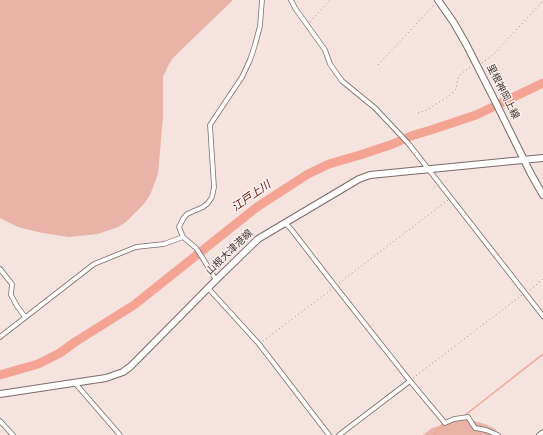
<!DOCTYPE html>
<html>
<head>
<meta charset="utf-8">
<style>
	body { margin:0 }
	canvas { display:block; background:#f4e3df }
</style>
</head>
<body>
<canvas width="543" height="435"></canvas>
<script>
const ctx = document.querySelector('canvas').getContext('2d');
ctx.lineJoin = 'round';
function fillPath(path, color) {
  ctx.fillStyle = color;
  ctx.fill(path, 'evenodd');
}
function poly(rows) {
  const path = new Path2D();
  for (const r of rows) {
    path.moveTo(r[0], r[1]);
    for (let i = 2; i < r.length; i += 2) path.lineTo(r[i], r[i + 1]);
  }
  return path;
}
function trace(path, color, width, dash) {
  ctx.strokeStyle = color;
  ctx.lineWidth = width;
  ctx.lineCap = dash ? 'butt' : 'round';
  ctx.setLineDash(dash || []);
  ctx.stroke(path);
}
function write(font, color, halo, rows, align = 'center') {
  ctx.font = font + ' Overpass,"Noto Sans JP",sans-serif';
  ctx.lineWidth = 3;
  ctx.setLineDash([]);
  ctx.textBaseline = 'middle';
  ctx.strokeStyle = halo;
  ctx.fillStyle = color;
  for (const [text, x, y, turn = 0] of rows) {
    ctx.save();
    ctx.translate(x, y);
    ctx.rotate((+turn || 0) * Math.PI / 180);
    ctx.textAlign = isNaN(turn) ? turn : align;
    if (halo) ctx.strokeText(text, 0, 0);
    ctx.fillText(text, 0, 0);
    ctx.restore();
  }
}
const green = poly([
	[0,0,233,0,181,50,173,58,169,64,163,77,163,117,158,174,150,195,143,205,126,222,118,227,98,234,69,237,42,233,18,227,0,218],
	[460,420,470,420,485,424,495,429,499,435,423,435,432,428]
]);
const stream = poly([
	[464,416,543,354],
	[434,435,444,422]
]);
const river = poly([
	[0,375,38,364,60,353,75,342,134,305,257,207,308,174,329,164,360,155,393,144,411,136,434,129,476,115,543,83]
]);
const path = poly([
	[310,22,330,0],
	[482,63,494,54,543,1],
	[378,65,434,5],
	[418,113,427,110,449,96,456,89,457,82,459,76,462,73,472,66],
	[339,283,448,200],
	[530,290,543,279],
	[263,341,332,289],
	[413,378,522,295]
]);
const minor = poly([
	[291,0,295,8,325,50,330,64,342,81,375,108,408,143,543,316],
	[285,223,291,229,335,286,410,381,445,423,454,419,468,417,475,428,486,430,498,435],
	[0,269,12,284,11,295,17,306,25,317],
	[216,280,202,257,196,248,183,237,179,227,183,219,187,214,203,207,208,203,212,197,214,187,210,125,242,77,250,60,255,45,260,26,262,0],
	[208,288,259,344,329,435],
	[0,337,94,264,136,247,164,244,183,237],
	[75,383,120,435],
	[0,421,13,435],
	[339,435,410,381],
	[539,435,543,432]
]);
const secondary = poly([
	[438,0,454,23,466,44,493,97,531,174,543,195],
	[0,394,106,378,123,372,131,366,216,280,258,239,359,179,370,175,543,158]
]);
const streetNames = [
	["里根神岡上線",502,92,63],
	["山根大津港線",230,253,-44]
];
const waterNames = [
	["江戸上川",252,197,-35]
];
fillPath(green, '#e9b3a7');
trace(stream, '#f5a494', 1.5);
trace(river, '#f5a494', 9);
trace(minor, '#7a6b68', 5.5);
trace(secondary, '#7a6b68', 8);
trace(path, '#988c8a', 1, [1, 3]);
trace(minor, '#fff', 4);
trace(secondary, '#fff', 6);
write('10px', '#3a3332', '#fff1ee', streetNames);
write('italic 11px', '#561006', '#fff1ee', waterNames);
</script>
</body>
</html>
